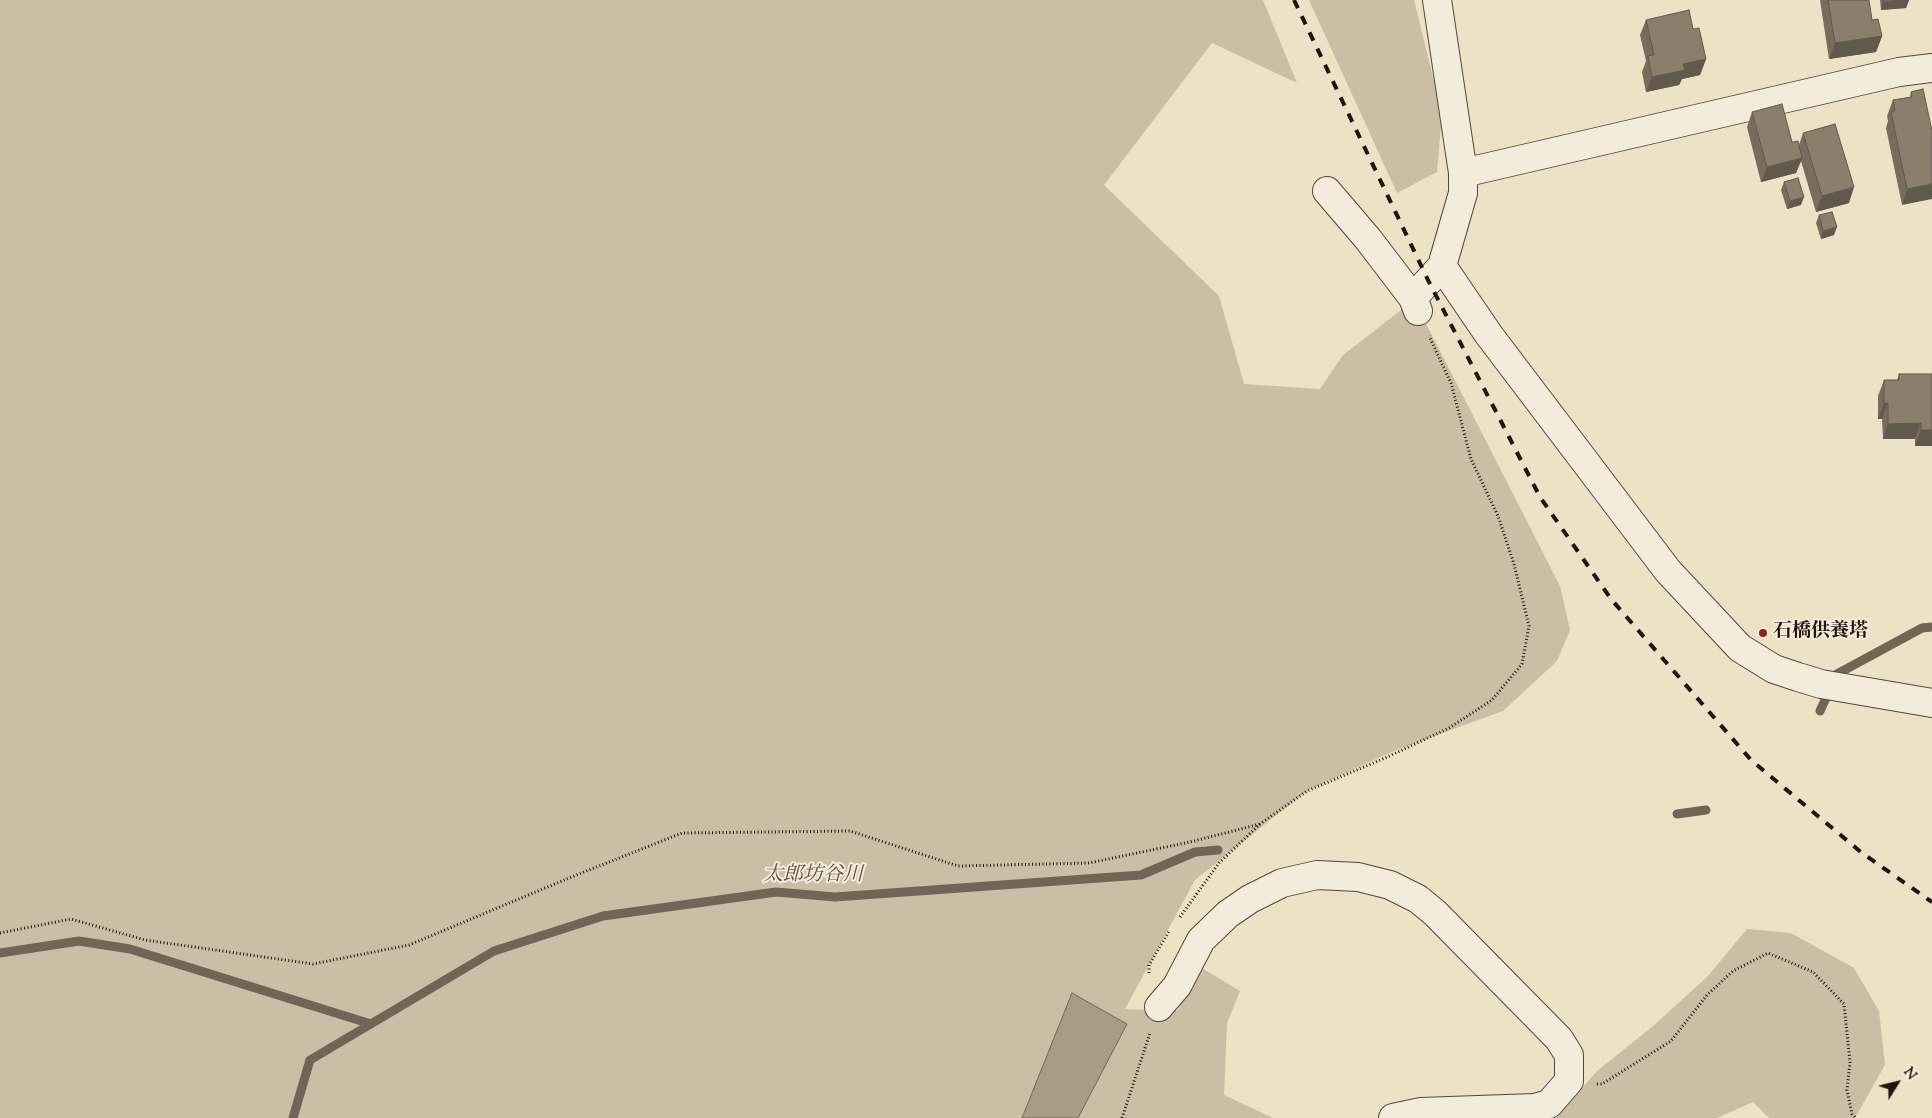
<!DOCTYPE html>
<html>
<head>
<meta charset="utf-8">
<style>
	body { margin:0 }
	#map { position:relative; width:1932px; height:1118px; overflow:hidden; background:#ece2c6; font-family:"Sorts Mill Goudy",serif }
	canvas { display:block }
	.north { position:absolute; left:1872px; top:1058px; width:50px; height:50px; -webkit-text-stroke:4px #f3ecda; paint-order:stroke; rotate:54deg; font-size:14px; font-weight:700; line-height:20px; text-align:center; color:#22130b }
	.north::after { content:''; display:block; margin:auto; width:18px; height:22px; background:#22130b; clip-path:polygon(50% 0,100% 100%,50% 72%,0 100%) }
</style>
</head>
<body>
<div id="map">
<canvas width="1932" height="1118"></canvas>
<div class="north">N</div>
</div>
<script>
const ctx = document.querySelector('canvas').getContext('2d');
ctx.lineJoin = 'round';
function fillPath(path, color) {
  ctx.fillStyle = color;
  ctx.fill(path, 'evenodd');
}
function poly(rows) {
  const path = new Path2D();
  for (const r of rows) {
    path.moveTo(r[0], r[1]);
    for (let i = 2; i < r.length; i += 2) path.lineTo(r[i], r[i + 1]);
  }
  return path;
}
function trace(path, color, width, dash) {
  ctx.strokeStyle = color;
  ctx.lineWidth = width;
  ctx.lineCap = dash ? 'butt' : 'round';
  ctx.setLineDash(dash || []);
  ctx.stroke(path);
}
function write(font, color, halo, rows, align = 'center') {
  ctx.font = font + ' "Sorts Mill Goudy","Noto Serif JP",serif';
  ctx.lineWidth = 4;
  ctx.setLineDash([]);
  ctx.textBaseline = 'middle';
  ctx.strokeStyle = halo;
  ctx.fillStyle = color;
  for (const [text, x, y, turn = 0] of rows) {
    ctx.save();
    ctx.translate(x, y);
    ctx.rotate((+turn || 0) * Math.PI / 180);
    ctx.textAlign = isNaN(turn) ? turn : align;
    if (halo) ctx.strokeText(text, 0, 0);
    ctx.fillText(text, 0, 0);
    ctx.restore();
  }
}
const green = poly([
	[0,0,1263,0,1297,83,1212,43,1104,185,1219,296,1244,384,1320,389,1343,355,1414,300,1560,586,1570,630,1557,661,1503,711,1396,750,1308,790,1195,880,1125,1009,1177,1011,1202,968,1240,991,1227,1023,1224,1095,1273,1118,0,1118],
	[1309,0,1414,0,1442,114,1437,172,1397,193],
	[1747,929,1791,933,1854,968,1879,1011,1885,1065,1855,1118,1769,1118,1753,1102,1717,1118,1556,1118,1597,1071,1652,1027,1707,977]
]);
const water = poly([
	[1072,993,1127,1024,1078,1118,1022,1118,1072,993]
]);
const stream = poly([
	[1820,711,1837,674,1922,628,1932,627],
	[1677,814,1706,810],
	[0,953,79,941,130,949,371,1024],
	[293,1118,310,1060,494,951,603,916,776,892,835,897,1141,875,1195,852,1218,850]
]);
const path = poly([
	[1180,917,1219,863,1260,824,1307,791,1385,758,1449,728,1492,700,1522,664,1529,626,1514,564,1498,516,1471,459,1451,383,1429,336],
	[0,933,71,919,145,940,313,964,409,945,569,878,682,833,850,831,958,866,1089,863,1190,842,1260,824],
	[1149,973,1149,965,1170,930],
	[1597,1084,1602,1084,1671,1041,1707,995,1733,971,1768,953,1813,972,1844,1004,1850,1062,1847,1090,1852,1114,1856,1118],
	[1122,1118,1150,1033]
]);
const minor = poly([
	[1463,173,1899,72,1932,68],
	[1327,191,1368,239,1413,298],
	[1442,266,1489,335,1668,571,1740,648,1774,669,1798,677,1821,684,1932,703],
	[1418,311,1413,298,1442,266,1463,193,1463,173,1437,0],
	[1159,1007,1177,986,1201,940,1228,914,1250,899,1282,883,1317,875,1358,877,1390,885,1418,899,1435,913,1559,1039,1569,1055,1569,1081,1549,1104,1535,1108,1421,1112,1393,1118]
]);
const rail = poly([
	[1294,0,1428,280,1540,497,1611,599,1751,760,1862,853,1932,902]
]);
const wall = poly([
	[1820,0,1869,0,1872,20,1882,36,1876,52,1829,59],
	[1880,0,1909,0,1906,8,1881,10],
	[1646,20,1693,29,1706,59,1700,75,1682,79,1679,85,1646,92,1642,72,1646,61,1640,35],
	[1911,92,1932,131,1902,205,1886,128,1888,121,1887,116,1893,100,1910,97],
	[1752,112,1792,142,1799,145,1803,133,1849,203,1816,212,1801,161,1796,173,1761,182,1747,127],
	[1784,182,1801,205,1787,209,1781,190],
	[1819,215,1834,235,1821,239,1816,223],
	[1899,374,1932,446,1915,446,1915,439,1883,439,1882,419,1878,419,1878,396,1884,380,1897,380]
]);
const shadedWall = poly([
	[1909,0,1906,8,1881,10,1883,2],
	[1882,36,1876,52,1829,59,1835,43],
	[1706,59,1700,75,1682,79,1679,85,1646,92,1652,77,1683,64],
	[1802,158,1796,173,1761,182,1767,167],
	[1932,184,1932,199,1902,205,1907,189],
	[1854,187,1849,203,1816,212,1822,196],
	[1804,197,1801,205,1787,209,1790,201],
	[1837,227,1834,235,1821,239,1823,231],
	[1884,403,1888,403,1882,419,1878,419],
	[1921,423,1915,439,1883,439,1888,424],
	[1921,430,1932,430,1932,446,1915,446]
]);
const building = poly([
	[1828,0,1869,0,1872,20,1878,19,1882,36,1835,43,1828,0],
	[1883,0,1906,0,1883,2,1883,0],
	[1689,10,1693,29,1699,28,1706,59,1683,64,1685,70,1652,77,1648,56,1654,55,1646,20,1689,10],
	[1923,89,1932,131,1932,184,1907,189,1891,112,1895,111,1893,100,1912,97,1911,92,1923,89],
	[1782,104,1792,142,1798,141,1802,158,1767,167,1752,112,1782,104],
	[1835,124,1854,187,1822,196,1803,133,1835,124],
	[1798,178,1804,197,1790,201,1784,182,1798,178],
	[1832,212,1837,227,1823,231,1819,215,1832,212],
	[1899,374,1932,374,1932,430,1921,430,1921,423,1888,424,1888,403,1884,403,1884,380,1899,380,1899,374]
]);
const markers = [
	[1763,633,5,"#8f2418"]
];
const poiNames = [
	["石橋供養塔",1773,633]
];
const waterNames = [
	["太郎坊谷川",813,877]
];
fillPath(green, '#cabfa6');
fillPath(water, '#a79c86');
trace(water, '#726555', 1);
trace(stream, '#726555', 9);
trace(minor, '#54473a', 30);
trace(path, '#22130b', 3, [1, 2.5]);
trace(minor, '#f3ecda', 28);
trace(rail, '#22130b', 4, [9, 9]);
fillPath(wall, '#786d5d');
fillPath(shadedWall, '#61594c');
fillPath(building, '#8b7f6c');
trace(building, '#61594c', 1);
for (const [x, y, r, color] of markers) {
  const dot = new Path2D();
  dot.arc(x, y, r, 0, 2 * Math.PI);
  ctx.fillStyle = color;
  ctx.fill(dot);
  trace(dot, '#f3ecda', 2);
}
write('bold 19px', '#22130b', '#f3ecda', poiNames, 'left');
write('italic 20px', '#5e5142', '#f3ecda', waterNames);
</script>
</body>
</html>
